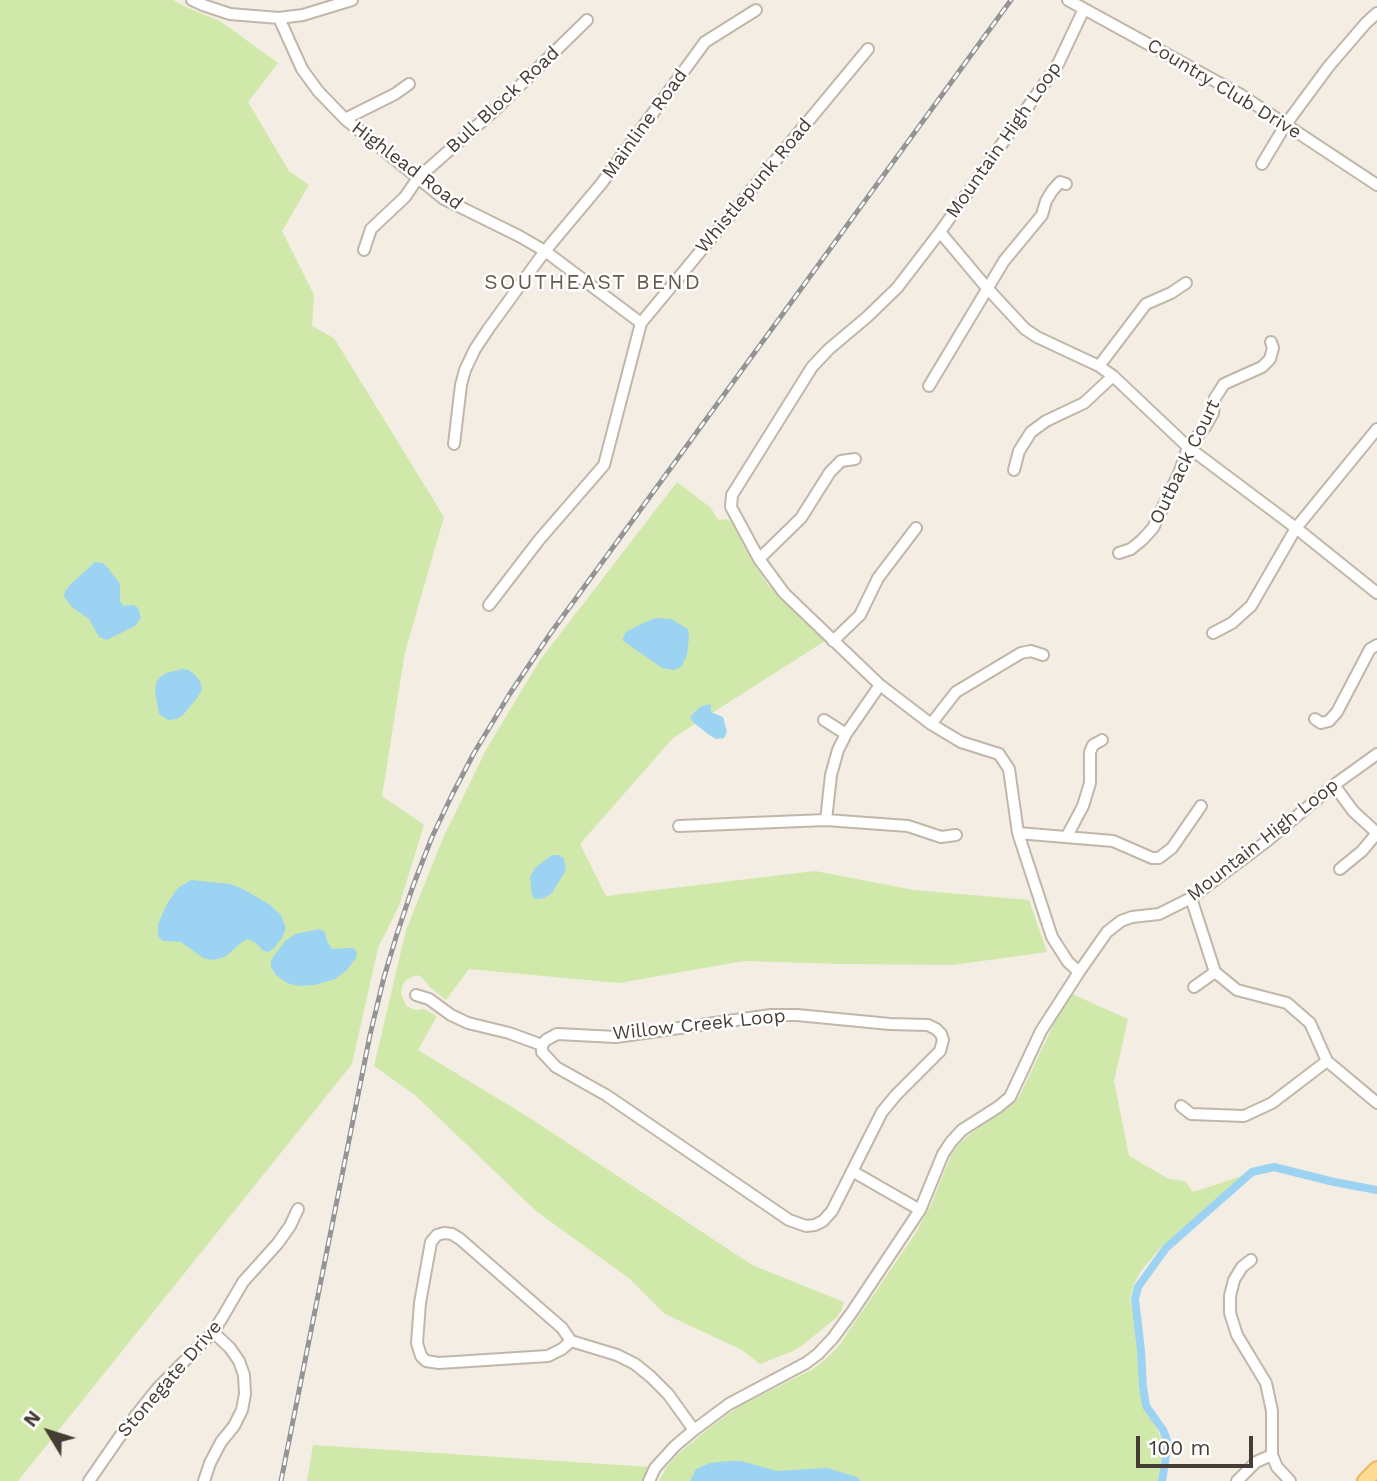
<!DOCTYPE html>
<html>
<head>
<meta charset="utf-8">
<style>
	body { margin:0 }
	#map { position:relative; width:1377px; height:1481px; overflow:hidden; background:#f3ede3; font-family:"Work Sans",sans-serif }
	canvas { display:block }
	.north { position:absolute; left:14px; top:1397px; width:70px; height:70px; -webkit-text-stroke:5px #fff; paint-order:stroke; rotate:308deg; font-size:19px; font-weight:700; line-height:28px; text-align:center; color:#453d33 }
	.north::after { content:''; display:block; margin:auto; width:24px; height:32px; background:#453d33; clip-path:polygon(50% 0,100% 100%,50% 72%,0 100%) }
	.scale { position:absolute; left:1136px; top:1436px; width:117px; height:32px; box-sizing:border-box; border:4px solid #453d33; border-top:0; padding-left:9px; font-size:21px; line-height:24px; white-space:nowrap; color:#453d33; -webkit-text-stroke:5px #fff; paint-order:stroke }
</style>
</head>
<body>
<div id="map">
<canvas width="1377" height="1481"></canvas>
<div class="north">N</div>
<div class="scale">100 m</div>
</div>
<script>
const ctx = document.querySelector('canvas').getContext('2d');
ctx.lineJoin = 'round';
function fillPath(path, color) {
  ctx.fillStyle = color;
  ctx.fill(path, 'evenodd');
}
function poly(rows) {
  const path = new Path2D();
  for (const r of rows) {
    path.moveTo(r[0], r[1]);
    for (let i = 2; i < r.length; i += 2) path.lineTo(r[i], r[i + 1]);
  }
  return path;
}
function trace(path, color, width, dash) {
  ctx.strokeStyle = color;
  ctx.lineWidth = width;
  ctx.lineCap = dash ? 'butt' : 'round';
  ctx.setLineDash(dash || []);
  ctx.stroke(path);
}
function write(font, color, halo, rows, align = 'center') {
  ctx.font = font + ' "Work Sans",sans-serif';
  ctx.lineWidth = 5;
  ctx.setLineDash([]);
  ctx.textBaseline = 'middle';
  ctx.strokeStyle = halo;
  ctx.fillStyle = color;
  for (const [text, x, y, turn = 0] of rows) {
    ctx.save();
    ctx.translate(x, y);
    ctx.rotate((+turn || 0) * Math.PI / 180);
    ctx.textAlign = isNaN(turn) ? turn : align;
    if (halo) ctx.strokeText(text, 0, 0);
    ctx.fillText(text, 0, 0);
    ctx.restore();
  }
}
const green = poly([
	[0,0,173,0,186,7,220,21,278,63,248,102,289,171,309,185,282,231,314,295,312,326,334,338,444,517,405,652,382,796,424,825,399,906,378,948,352,1064,18,1481,0,1481],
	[677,482,711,508,718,520,726,519,731,522,752,561,768,585,825,641,673,738,580,844,606,896,815,871,914,890,1029,900,1047,952,953,965,841,964,744,961,619,983,469,969,446,1000,432,989,421,977,416,975,406,980,402,986,401,993,406,1006,416,1010,424,1009,437,1016,418,1050,533,1120,752,1265,844,1302,841,1311,836,1318,803,1345,793,1351,760,1364,742,1350,665,1314,630,1279,536,1211,415,1095,374,1066,406,930,443,838,487,748,540,660],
	[1072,994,1128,1019,1114,1081,1129,1156,1169,1179,1185,1181,1193,1192,1242,1176,1160,1248,1141,1271,1135,1282,1132,1291,1130,1301,1136,1327,1140,1395,1163,1442,1158,1481,659,1481,666,1468,677,1455,708,1429,740,1406,813,1369,827,1358,838,1347,915,1234,930,1207,952,1153,959,1144,969,1135,1013,1104,1020,1095,1061,1009],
	[313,1445,650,1467,643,1481,307,1481]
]);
const water = poly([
	[95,562,103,563,108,568,120,584,120,599,121,603,124,606,134,605,138,608,141,618,135,626,107,640,99,637,89,619,72,607,64,597,65,591,70,585],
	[656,618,671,619,688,629,689,638,687,655,681,667,674,670,662,668,622,640,626,632,641,624],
	[182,669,189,670,195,675,200,681,202,689,198,697,183,715,177,719,168,720,159,714,155,691,156,683,160,677,166,673],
	[709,704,711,706,711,712,723,717,727,732,724,738,716,739,708,734,694,723,690,717,700,707],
	[552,855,558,855,564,858,566,870,552,893,544,898,535,899,532,895,530,877,535,868],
	[191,880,230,884,243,889,270,905,281,915,286,928,282,938,274,948,268,952,262,950,256,943,248,939,242,942,225,957,213,960,203,958,181,942,163,941,158,936,158,924,168,902,178,888],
	[319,929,325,932,327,941,332,949,352,948,355,949,357,953,356,958,346,971,335,979,315,985,299,986,287,983,276,975,271,967,271,960,285,941,295,934],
	[729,1461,741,1461,777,1471,827,1468,857,1477,861,1481,690,1481,696,1469,710,1463]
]);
const canal = poly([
	[1162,1481,1168,1443,1163,1430,1146,1406,1143,1387,1141,1351,1135,1299,1138,1287,1166,1248,1252,1172,1274,1167,1334,1182,1377,1190]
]);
const minor = poly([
	[192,0,203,5,230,14,279,18,303,15,352,0],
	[1068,0,1241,95,1377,185],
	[279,18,302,69,318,91,345,119,444,199,519,236,545,251,641,323],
	[345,119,395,94,409,84],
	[1262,164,1286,124,1329,66,1366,23,1377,13],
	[940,232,987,288,1025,329,1037,337,1099,366,1113,376,1188,447,1296,528,1377,593],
	[364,250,371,229,405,197,418,178,497,108,587,20],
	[1099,366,1146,304,1171,293,1186,283],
	[929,386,1004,261,1042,215,1046,201,1052,191,1060,182,1066,184],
	[454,444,461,385,465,370,475,349,489,328,545,251,601,184,705,42,756,10],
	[1014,470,1019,451,1031,432,1046,421,1084,403,1113,376],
	[1119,553,1131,549,1142,540,1153,528,1180,471,1188,447,1205,427,1213,413,1215,398,1224,384,1262,367,1270,359,1273,348,1271,342],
	[759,559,801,518,830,472,841,461,855,459],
	[489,605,539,540,604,465,641,323,868,49],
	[1213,633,1232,623,1251,606,1296,528,1377,429],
	[833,641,860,615,878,578,916,528],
	[1315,719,1321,723,1329,721,1337,712,1370,649,1377,645],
	[824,720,846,734],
	[931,724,956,692,1021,653,1031,651,1043,655],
	[1334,785,1353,811,1377,833],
	[826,820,831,775,838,750,846,734,880,685],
	[679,826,826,820,908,826,941,837,956,835],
	[1018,833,1113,841,1152,858,1159,858,1172,848,1201,806],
	[1067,836,1083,806,1090,783,1090,752,1093,745,1102,740],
	[1340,869,1362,851,1377,833],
	[1191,898,1215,972,1237,990,1287,1003,1310,1023,1327,1061,1377,1103],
	[1079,972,1068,962,1052,937,1018,833,1009,769,999,754,961,742,931,724,880,685,784,593,759,559,731,507,732,495,812,367,829,349,867,317,897,288,940,232,1058,64,1084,9],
	[1194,987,1215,972],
	[416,995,429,999,451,1015,468,1023,509,1033,542,1045,542,1052,556,1067,606,1095,789,1220,806,1226,815,1225,823,1221,832,1211,882,1112,896,1095,940,1051,943,1040,941,1034,936,1029,928,1025,890,1024,797,1015,771,1015,616,1037,557,1034,546,1040,542,1045],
	[1181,1106,1191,1114,1244,1116,1272,1103,1327,1061],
	[852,1171,920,1210],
	[1251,1260,1242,1267,1234,1280,1230,1296,1230,1313,1237,1335,1266,1383,1272,1411,1272,1455,1277,1467,1290,1481],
	[571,1341,562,1349,548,1356,439,1363,426,1361,421,1356,417,1343,420,1303,431,1242,437,1235,444,1233,452,1234,460,1239,562,1328,571,1341,617,1355,635,1364,651,1377,668,1394,694,1430],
	[89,1481,125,1429,157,1389,213,1332,222,1318,243,1282,278,1243,290,1226,298,1209],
	[204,1481,210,1463,221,1442,234,1426,242,1410,245,1394,244,1375,239,1361,230,1348,213,1332],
	[649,1481,655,1468,675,1446,694,1430,729,1404,806,1363,818,1354,833,1338,852,1312,920,1210,943,1154,951,1142,962,1130,998,1107,1010,1097,1041,1031,1079,972,1107,932,1121,921,1132,917,1159,914,1191,898,1267,841,1334,785,1377,754],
	[1237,1481,1256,1462,1272,1455]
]);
const major = poly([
	[1365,1481,1377,1469]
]);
const rail = poly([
	[281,1481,370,1035,384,977,397,934,413,886,432,837,452,795,474,753,509,695,550,634,1011,0]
]);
const streetNames = [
	["Country Club Drive",1224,89,31],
	["Bull Block Road",503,100,-43],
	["Mainline Road",645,124,-54],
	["Mountain High Loop",1004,140,-55],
	["Highlead Road",407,166,37],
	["Whistlepunk Road",754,186,-50],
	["Outback Court",1185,462,-64],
	["Mountain High Loop",1263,840,-38],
	["Willow Creek Loop",699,1025,-6],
	["Stonegate Drive",170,1379,-49]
];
const neighbourhoodNames = [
	["SOUTHEAST BEND",593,283]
];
fillPath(green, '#d0e9aa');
fillPath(water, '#9cd3f3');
trace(canal, '#9cd3f3', 8);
trace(minor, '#c1b7a9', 14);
trace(major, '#e8b75c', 18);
trace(minor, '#fff', 10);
trace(major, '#ffda90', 14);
trace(rail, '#949494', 5);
trace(rail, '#fff', 2.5, [8]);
write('19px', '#453d33', '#fff', streetNames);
ctx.letterSpacing = '2px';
write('21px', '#685a4a', '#fff', neighbourhoodNames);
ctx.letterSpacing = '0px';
</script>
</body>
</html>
